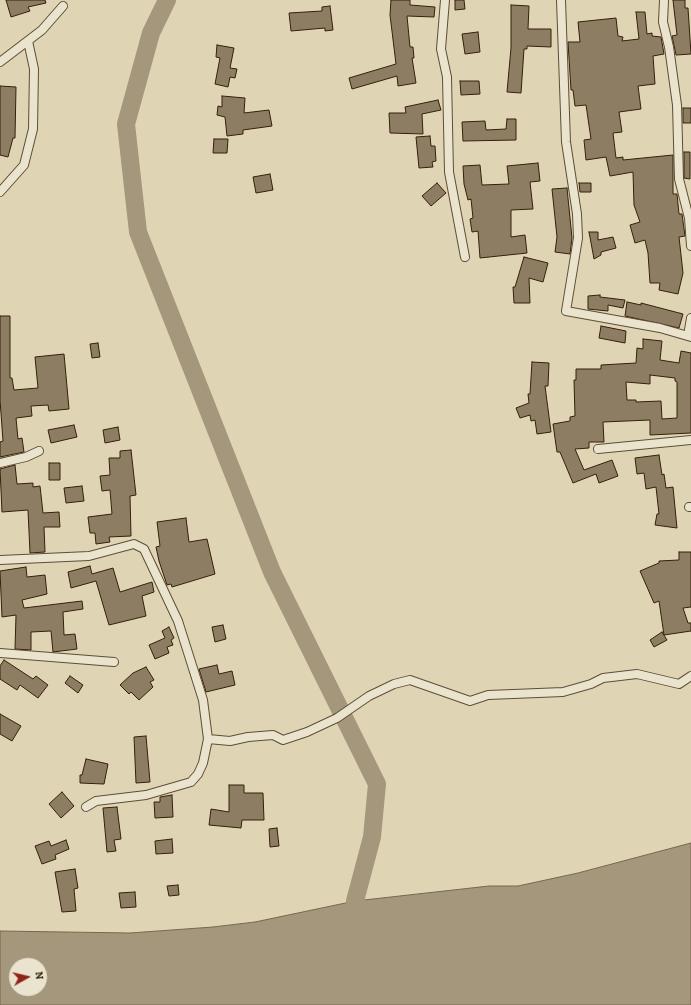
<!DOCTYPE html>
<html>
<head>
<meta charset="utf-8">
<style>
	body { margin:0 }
	#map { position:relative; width:691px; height:1005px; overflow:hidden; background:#dfd5b5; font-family:Alegreya,serif }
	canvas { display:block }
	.north { position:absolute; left:8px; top:957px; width:40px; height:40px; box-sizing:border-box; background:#eae4cf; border:1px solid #a19680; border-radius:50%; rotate:82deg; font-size:11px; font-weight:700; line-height:16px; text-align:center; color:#34200a }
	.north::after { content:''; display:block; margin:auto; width:14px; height:18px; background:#8f2418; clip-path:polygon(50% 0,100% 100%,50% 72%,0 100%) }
</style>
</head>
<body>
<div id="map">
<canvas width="691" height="1005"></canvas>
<div class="north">N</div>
</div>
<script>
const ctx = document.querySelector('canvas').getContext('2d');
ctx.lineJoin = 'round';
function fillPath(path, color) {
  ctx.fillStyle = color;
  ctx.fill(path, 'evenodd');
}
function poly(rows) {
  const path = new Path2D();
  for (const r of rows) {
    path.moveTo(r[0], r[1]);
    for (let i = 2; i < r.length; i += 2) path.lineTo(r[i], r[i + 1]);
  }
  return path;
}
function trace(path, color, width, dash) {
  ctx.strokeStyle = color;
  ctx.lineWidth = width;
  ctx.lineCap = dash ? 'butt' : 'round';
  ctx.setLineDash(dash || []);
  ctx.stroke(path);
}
const water = poly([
	[691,843,691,1005,0,1005,0,931,130,933,213,927,255,922,355,901,489,886,518,886,578,873,691,843],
	[16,965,40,965,40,989,16,989,16,965]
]);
const river = poly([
	[167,0,151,33,126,124,138,232,272,572,377,784,372,837,355,901,369,921]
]);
const building = poly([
	[6,0,45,0,46,3,28,7,30,11,11,17,6,0],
	[391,0,410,0,410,5,435,7,434,17,407,16,410,47,413,47,414,58,412,58,416,83,398,86,397,76,352,89,349,78,396,64,390,15,391,0],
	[455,0,464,0,465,9,455,10,455,0],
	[673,0,685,0,685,8,688,8,691,54,676,55,672,36,677,35,673,0],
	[511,5,529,6,528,29,551,29,551,47,527,46,527,49,524,49,521,93,507,92,511,48,511,5],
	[330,6,333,30,325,31,325,28,291,31,289,13,322,11,322,7,330,6],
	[636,12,645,12,647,34,652,33,652,36,661,37,664,54,653,56,655,84,638,86,641,109,619,112,622,132,613,133,616,158,623,157,623,160,673,155,673,194,677,194,679,214,682,214,685,236,679,237,683,273,678,294,659,290,660,283,650,283,648,253,645,240,635,243,630,225,640,222,634,205,633,172,610,176,606,157,586,160,584,140,591,139,586,105,575,106,573,90,571,90,568,42,580,42,578,22,616,18,618,36,623,37,622,41,639,39,636,12],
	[478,32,480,52,465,54,462,34,478,32],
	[217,45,234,48,230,68,237,69,235,78,230,77,228,87,215,84,220,58,216,57,217,45],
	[460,81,479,81,480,94,461,95,460,81],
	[0,86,16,87,15,138,13,138,8,157,0,155,0,86],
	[222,96,245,98,244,113,269,110,272,126,243,130,243,134,227,136,225,117,217,115,218,106,222,107,222,96],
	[438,100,441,110,422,114,423,134,390,133,389,113,406,113,405,107,438,100],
	[683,108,691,108,691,123,683,123,683,108],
	[507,119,516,119,516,140,463,141,462,122,485,121,486,130,506,129,507,119],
	[430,136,431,146,435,146,436,161,432,162,433,167,419,168,416,137,430,136],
	[214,139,228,139,227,153,213,153,214,139],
	[684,152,690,152,690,179,684,178,684,152],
	[538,163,540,181,530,182,533,209,511,210,511,237,525,235,527,253,480,258,478,231,472,232,470,219,473,218,471,199,468,200,464,184,463,166,480,165,482,185,509,184,507,166,538,163],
	[270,174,273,190,256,193,253,177,270,174],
	[437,183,446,193,431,206,422,196,437,183],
	[579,183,591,183,591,192,580,192,579,183],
	[567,188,572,238,570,254,555,252,557,237,552,189,567,188],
	[589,232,598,232,598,240,613,237,616,248,601,252,601,255,594,259,589,232],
	[524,257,548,263,543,282,529,278,530,303,514,303,513,287,515,287,524,257],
	[600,295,600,297,625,300,623,308,608,305,608,311,588,309,588,296,600,295],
	[627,302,641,305,641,303,683,314,679,328,625,316,627,302],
	[0,316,10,316,10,378,12,378,14,390,38,388,35,357,64,354,69,409,49,411,48,405,31,406,32,416,16,418,18,439,22,438,24,452,0,457,0,442,3,441,0,400,0,316],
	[601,326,626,331,625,343,599,338,601,326],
	[643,339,662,341,660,360,679,363,681,351,691,353,691,433,650,435,650,420,603,422,604,442,589,442,589,448,575,449,584,470,612,460,618,476,599,483,596,474,573,483,560,452,557,452,553,424,570,421,570,417,575,416,574,380,576,380,576,369,601,369,601,365,636,363,637,348,643,349,643,339],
	[650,375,675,378,675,381,677,382,677,418,662,419,661,401,636,402,636,400,627,400,626,382,650,384,650,375],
	[98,343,100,357,92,358,90,344,98,343],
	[532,362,549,363,548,386,545,386,551,432,537,434,535,420,531,421,530,415,520,418,516,408,529,403,528,394,530,394,532,362],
	[74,425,77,437,51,443,48,430,74,425],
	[118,427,120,440,105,443,103,430,118,427],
	[131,450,136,495,130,496,131,536,109,537,110,542,96,544,95,533,90,533,88,517,112,514,110,490,102,491,100,476,110,475,109,458,120,458,120,451,131,450],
	[659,455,662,475,664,474,666,488,673,487,677,528,655,525,657,514,659,514,656,487,646,489,644,473,637,474,635,458,659,455],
	[49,463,60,463,60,480,49,480,49,463],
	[15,465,17,484,33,483,33,487,40,486,43,513,59,512,60,527,44,527,45,552,30,553,28,510,2,512,0,469,15,465],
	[82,486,84,501,66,503,64,488,82,486],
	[186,518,189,542,207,539,215,574,172,587,171,584,167,585,159,561,156,547,160,546,157,522,186,518],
	[679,552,691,552,691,607,683,608,688,623,691,623,691,631,664,635,659,601,654,603,640,571,659,563,659,561,679,560,679,552],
	[90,566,92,574,113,568,120,592,152,582,154,592,142,596,146,616,109,625,96,581,71,588,68,572,90,566],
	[26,567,27,577,45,575,47,594,22,600,24,608,82,601,83,609,63,612,64,635,75,634,77,649,53,652,51,631,31,632,31,650,15,649,16,615,2,617,0,571,26,567],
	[223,625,226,639,215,642,212,627,223,625],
	[169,627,174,638,171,640,173,645,167,647,169,653,155,659,149,645,165,638,162,631,169,627],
	[662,632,667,640,654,647,650,640,662,632],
	[4,660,33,679,36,676,48,685,38,698,20,685,17,690,0,679,0,666,4,660],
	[217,665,219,674,232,671,235,685,206,692,199,669,217,665],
	[146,667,154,680,150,682,153,687,139,700,131,692,129,694,120,685,133,673,146,667],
	[70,676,83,685,78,693,65,683,70,676],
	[0,714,21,726,12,741,0,734,0,714],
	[146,736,150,782,136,783,134,737,146,736],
	[86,759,108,764,104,784,80,783,80,775,82,775,86,759],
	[229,785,244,785,244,793,263,793,264,820,242,820,241,828,209,825,211,809,229,812,229,785],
	[62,792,74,806,61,818,49,804,62,792],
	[172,795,173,817,155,818,154,802,160,802,160,797,172,795],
	[117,807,121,839,114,840,116,851,107,852,103,808,117,807],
	[277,828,279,846,270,847,269,829,277,828],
	[172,839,173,853,156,854,155,841,172,839],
	[66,840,69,849,55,855,56,859,42,864,35,846,49,841,51,846,66,840],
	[75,869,78,888,74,889,76,911,62,912,55,872,75,869],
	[178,885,179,895,169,896,167,886,178,885],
	[135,892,136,907,121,908,119,893,135,892]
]);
const street = poly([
	[445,0,441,49,447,77,449,172,465,257],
	[561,0,566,142,577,214,578,238,566,311,660,328,691,337],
	[664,0,663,22,669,47,677,105,679,179,689,218,691,246],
	[0,62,42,30,63,6],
	[0,192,24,165,33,129,34,69,28,41],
	[688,336,691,318],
	[598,449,691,440],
	[0,463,26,457,39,451],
	[689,507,691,507],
	[0,560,89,556,134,544,144,549,178,621,203,700,208,739,203,763,198,774,191,782,146,795,96,801,86,807],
	[0,653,114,662],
	[208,739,230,741,248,737,273,735,283,740,307,732,337,718,369,696,394,684,410,680,470,701,488,695,563,692,591,684,603,678,637,674,679,684,691,676]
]);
fillPath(water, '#a5977b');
trace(water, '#78674e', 1);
trace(river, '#a5977b', 18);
fillPath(building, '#8d7e63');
trace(building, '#34200a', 1);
trace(street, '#5f4d35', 10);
trace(street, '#eae4cf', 8);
</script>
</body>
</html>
